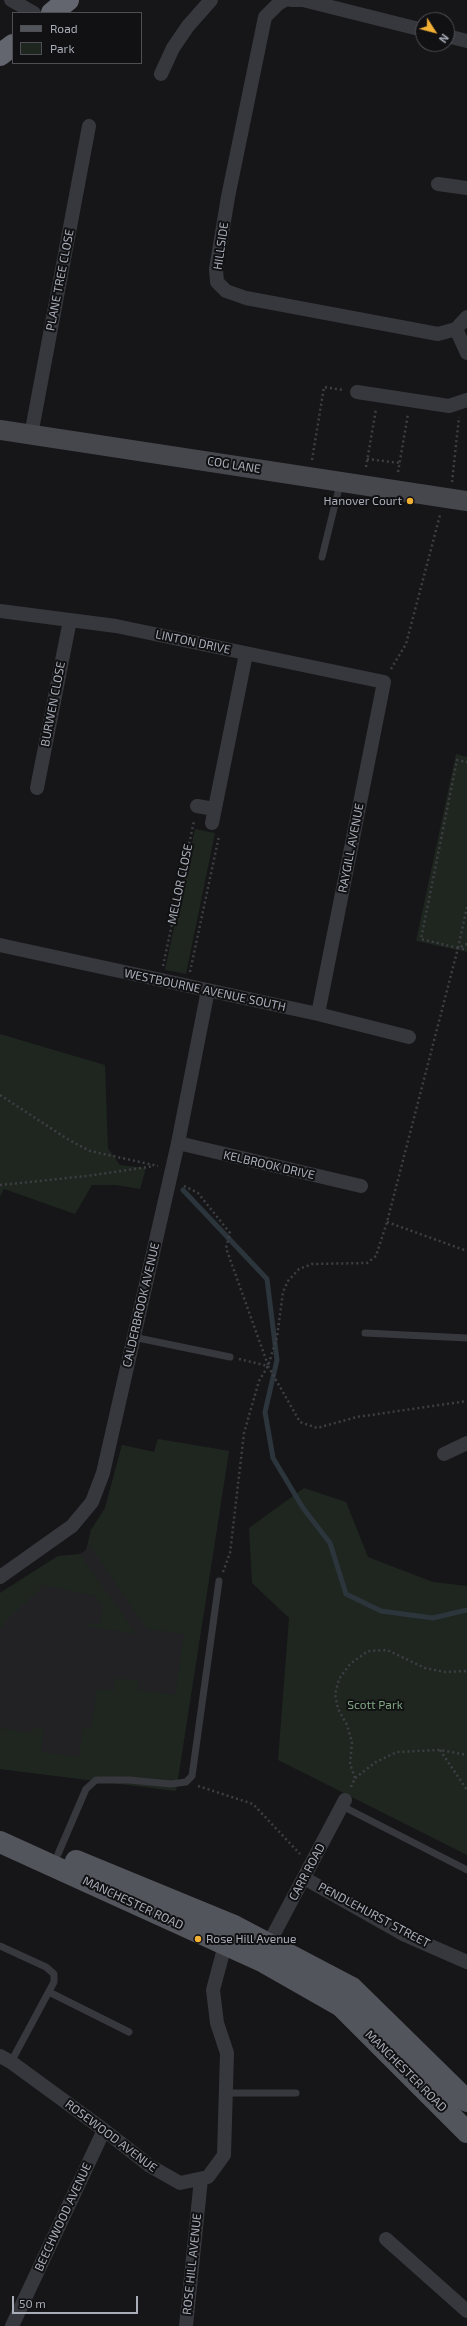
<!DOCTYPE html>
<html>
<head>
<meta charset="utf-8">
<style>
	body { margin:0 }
	#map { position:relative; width:467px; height:2326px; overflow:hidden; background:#161618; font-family:"Exo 2",sans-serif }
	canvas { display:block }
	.legend { position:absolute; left:12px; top:12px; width:130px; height:52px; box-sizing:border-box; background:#111113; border:1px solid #4d4f55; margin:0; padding:5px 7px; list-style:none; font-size:12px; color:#a8adb8 }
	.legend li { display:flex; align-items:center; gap:8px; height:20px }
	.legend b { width:20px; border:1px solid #4d4f55 }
	.north { position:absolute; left:415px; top:12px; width:40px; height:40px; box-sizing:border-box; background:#111113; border:1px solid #4d4f55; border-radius:50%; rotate:126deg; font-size:11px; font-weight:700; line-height:16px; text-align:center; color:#a8adb8 }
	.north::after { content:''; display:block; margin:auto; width:14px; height:18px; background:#f2b134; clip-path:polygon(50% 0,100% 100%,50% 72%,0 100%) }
	.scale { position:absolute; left:12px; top:2296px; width:126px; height:18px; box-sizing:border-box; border:2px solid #a8adb8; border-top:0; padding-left:5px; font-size:12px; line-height:14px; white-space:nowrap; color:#a8adb8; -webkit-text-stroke:3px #111113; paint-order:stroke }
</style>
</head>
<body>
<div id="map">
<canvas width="467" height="2326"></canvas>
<ul class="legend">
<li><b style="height:5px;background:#53555c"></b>Road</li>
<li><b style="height:11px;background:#1e261f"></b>Park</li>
</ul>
<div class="north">N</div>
<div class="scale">50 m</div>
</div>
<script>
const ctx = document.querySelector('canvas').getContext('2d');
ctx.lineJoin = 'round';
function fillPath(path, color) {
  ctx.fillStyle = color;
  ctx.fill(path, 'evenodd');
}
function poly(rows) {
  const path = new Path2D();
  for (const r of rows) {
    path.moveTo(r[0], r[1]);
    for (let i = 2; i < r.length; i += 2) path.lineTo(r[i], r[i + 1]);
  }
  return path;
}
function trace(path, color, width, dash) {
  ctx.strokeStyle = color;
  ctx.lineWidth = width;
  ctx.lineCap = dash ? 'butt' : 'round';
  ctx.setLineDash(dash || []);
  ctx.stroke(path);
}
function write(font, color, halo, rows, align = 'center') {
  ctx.font = font + ' "Exo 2",sans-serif';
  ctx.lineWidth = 4;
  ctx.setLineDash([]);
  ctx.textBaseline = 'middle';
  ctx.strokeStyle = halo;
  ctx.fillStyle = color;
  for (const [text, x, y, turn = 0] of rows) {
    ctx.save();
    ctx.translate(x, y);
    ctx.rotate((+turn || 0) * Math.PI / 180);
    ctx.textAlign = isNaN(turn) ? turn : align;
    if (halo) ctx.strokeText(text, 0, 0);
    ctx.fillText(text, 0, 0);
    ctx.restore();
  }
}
const built = poly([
	[158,1439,229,1451,176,1791,0,1769,0,1593,58,1556,78,1555,86,1550,91,1530,105,1508,122,1445,154,1452]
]);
const green = poly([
	[456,754,467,757,467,952,416,941],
	[195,829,215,833,186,974,165,970],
	[0,1034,105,1065,108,1148,120,1165,146,1168,140,1189,116,1185,92,1185,75,1214,4,1189,0,1197],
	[158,1439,229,1451,176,1791,0,1769,0,1728,33,1733,33,1727,44,1728,41,1752,79,1757,83,1728,91,1729,97,1689,114,1691,115,1678,139,1681,138,1690,175,1695,184,1634,147,1629,88,1543,91,1530,105,1508,122,1445,154,1452],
	[304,1488,346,1502,368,1557,433,1582,467,1586,467,1855,278,1760,289,1618,252,1583,249,1528],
	[80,1554,136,1634,87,1626,88,1623,100,1624,103,1606,95,1596,44,1585,9,1618,0,1630,0,1593,58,1556]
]);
const stream = poly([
	[183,1190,267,1279,277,1360,265,1412,273,1458,303,1508,330,1543,346,1594,381,1611,433,1618,467,1610]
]);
const path = poly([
	[367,459,400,463],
	[312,460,324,387,343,390],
	[366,467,376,409],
	[398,472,408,414],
	[452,482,459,417],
	[391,669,406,644,440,515],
	[467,907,458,948,467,944],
	[458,948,421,939,457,760,467,762],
	[163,966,194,821],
	[190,972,219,836],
	[0,1095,69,1140,90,1151,158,1166],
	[0,1185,87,1176,154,1166],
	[184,1186,198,1193,230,1233,226,1248,268,1365],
	[387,1222,467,1251],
	[239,1359,268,1366],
	[268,1366,300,1422,317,1428,357,1417,467,1401],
	[223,1572,230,1553,244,1433,259,1381,268,1366,277,1337,283,1292,288,1281,299,1269,312,1264,367,1263,376,1256,387,1222,458,948,467,950],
	[440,1750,467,1790],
	[355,1778,350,1764,352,1742,347,1725,338,1709,335,1694,339,1679,350,1664,368,1651,387,1650,425,1668,445,1672,467,1671],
	[198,1786,253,1804,300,1854],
	[351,1787,355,1778,376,1762,397,1752,440,1750,467,1755]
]);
const lane = poly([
	[322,557,340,484],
	[365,1333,467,1338],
	[133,1337,230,1357],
	[342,1806,467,1870],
	[58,1854,86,1789,96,1780,129,1780,171,1784,186,1782,192,1776,219,1581],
	[0,1946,46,1967,54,1974,54,1982,11,2062],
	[49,1992,129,2032],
	[227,2093,296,2093]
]);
const street = poly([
	[11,0,34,13],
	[285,0,278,4,265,17,228,197,216,269,217,282,226,291,246,298,438,334,456,329,467,317],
	[291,0,303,0,423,30],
	[447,36,467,41],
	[161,74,173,48,188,26,211,0],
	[438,184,467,188],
	[456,329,467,353],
	[357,392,449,406,467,400],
	[31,435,89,126],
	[0,611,116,626,384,682,318,1014],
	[37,788,70,620],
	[197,806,214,809],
	[212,823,246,654],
	[0,945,318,1014,409,1037],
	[178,1143,361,1186],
	[444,1454,467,1443],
	[0,1577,72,1526,92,1502,103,1473,178,1143,208,990],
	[304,1878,403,1934,467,1962],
	[269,1943,345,1800],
	[0,2056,11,2062,104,2130,150,2166,180,2183,208,2177,224,2155,227,2053,217,2023,213,1990,225,1945],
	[386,2239,467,2311],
	[12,2326,104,2130],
	[186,2326,201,2179]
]);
const secondary = poly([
	[0,430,467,501]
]);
const primary = poly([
	[0,1842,262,1961,341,2006,467,2132],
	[76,1861,234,1926,352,1988,467,2101]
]);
const highway = poly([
	[52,13,68,0],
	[0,55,13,45]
]);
const markers = [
	[410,501,4,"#f2b134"],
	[198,1939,4,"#f2b134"]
];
const streetNames = [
	["HILLSIDE",221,246,-82],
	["PLANE TREE CLOSE",60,280,-79],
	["COG LANE",234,465,9],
	["LINTON DRIVE",193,642,12],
	["BURWEN CLOSE",53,704,-79],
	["RAYGILL AVENUE",351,848,-79],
	["MELLOR CLOSE",180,884,-78],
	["WESTBOURNE AVENUE SOUTH",205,990,12],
	["KELBROOK DRIVE",269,1165,13],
	["CALDERBROOK AVENUE",141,1305,-77],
	["CARR ROAD",307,1872,-62],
	["MANCHESTER ROAD",133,1903,25],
	["PENDLEHURST STREET",374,1915,28],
	["MANCHESTER ROAD",406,2071,45],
	["ROSEWOOD AVENUE",111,2136,37],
	["BEECHWOOD AVENUE",63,2217,-65],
	["ROSE HILL AVENUE",192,2264,-84]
];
const poiNames = [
	["Hanover Court",402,501],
	["Rose Hill Avenue",206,1939,"left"]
];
const parkNames = [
	["Scott Park",375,1705]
];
fillPath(built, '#222225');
fillPath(green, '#1e261f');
trace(stream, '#2c353c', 5);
trace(path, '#3d3f44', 2.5, [2, 3]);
trace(lane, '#37383d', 7);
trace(street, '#37383d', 14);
trace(secondary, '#45474d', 20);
trace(primary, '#53555c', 22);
trace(highway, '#63666e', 22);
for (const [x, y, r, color] of markers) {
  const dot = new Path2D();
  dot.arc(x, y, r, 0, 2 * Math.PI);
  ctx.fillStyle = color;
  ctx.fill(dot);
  trace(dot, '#111113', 1.5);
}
write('12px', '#a8adb8', '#111113', streetNames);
write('12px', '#a8adb8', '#111113', poiNames, 'right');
write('12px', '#7fa381', '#111113', parkNames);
</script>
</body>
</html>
